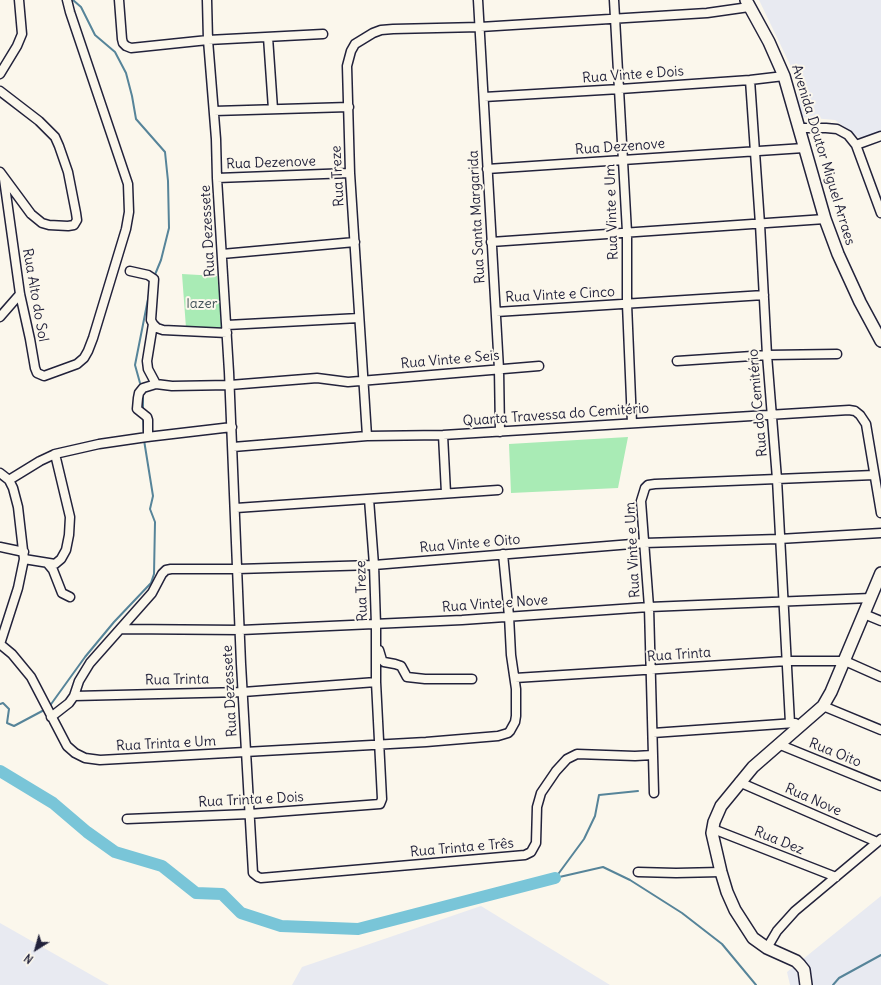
<!DOCTYPE html>
<html>
<head>
<meta charset="utf-8">
<style>
	body { margin:0 }
	#map { position:relative; width:881px; height:985px; overflow:hidden; background:#fbf7ec; font-family:Delius,sans-serif }
	canvas { display:block }
	.north { position:absolute; left:16px; top:929px; width:40px; height:40px; -webkit-text-stroke:3px #fbf7ec; paint-order:stroke; rotate:217deg; font-size:11px; font-weight:700; line-height:16px; text-align:center; color:#22223b }
	.north::after { content:''; display:block; margin:auto; width:14px; height:18px; background:#22223b; clip-path:polygon(50% 0,100% 100%,50% 72%,0 100%) }
</style>
</head>
<body>
<div id="map">
<canvas width="881" height="985"></canvas>
<div class="north">N</div>
</div>
<script>
const ctx = document.querySelector('canvas').getContext('2d');
ctx.lineJoin = 'round';
function fillPath(path, color) {
  ctx.fillStyle = color;
  ctx.fill(path, 'evenodd');
}
function poly(rows) {
  const path = new Path2D();
  for (const r of rows) {
    path.moveTo(r[0], r[1]);
    for (let i = 2; i < r.length; i += 2) path.lineTo(r[i], r[i + 1]);
  }
  return path;
}
function trace(path, color, width, dash) {
  ctx.strokeStyle = color;
  ctx.lineWidth = width;
  ctx.lineCap = dash ? 'butt' : 'round';
  ctx.setLineDash(dash || []);
  ctx.stroke(path);
}
function write(font, color, halo, rows, align = 'center') {
  ctx.font = font + ' Delius,sans-serif';
  ctx.lineWidth = 4;
  ctx.setLineDash([]);
  ctx.textBaseline = 'middle';
  ctx.strokeStyle = halo;
  ctx.fillStyle = color;
  for (const [text, x, y, turn = 0] of rows) {
    ctx.save();
    ctx.translate(x, y);
    ctx.rotate((+turn || 0) * Math.PI / 180);
    ctx.textAlign = isNaN(turn) ? turn : align;
    if (halo) ctx.strokeText(text, 0, 0);
    ctx.fillText(text, 0, 0);
    ctx.restore();
  }
}
const built = poly([
	[759,0,881,0,881,132,861,139,835,120,801,117,796,77],
	[881,896,881,985,790,985,787,972],
	[481,906,610,985,292,985,302,967],
	[0,923,109,985,0,985]
]);
const green = poly([
	[182,274,217,276,225,331,186,328],
	[628,437,618,488,511,493,509,444]
]);
const stream = poly([
	[73,0,81,7,95,35,115,52,126,73,132,96,136,119,165,152,168,181,169,228,161,260,154,277],
	[140,383,135,365,150,289],
	[143,410,143,395],
	[143,417,144,436],
	[0,704,3,703,9,709,7,723,14,726,46,709],
	[49,707,85,657,114,622,151,583,154,574,155,522,150,509,153,496,144,440],
	[556,877,584,839,595,816,599,795,638,791],
	[555,878,603,867,630,880,682,913,722,944,756,985],
	[833,985,839,978,881,955]
]);
const river = poly([
	[0,771,53,803,87,832,115,852,162,866,196,893,222,894,241,913,281,926,358,929,555,878]
]);
const minor = poly([
	[119,0,122,39,123,43,126,46,131,48,208,40,323,34],
	[207,0,208,40,216,139,217,178,229,372,241,664,253,873,258,877,261,878,525,855,531,852,536,843,537,807,541,793,556,771,567,759,577,754,635,756,653,755],
	[478,0,499,369,500,432],
	[614,0,627,232,627,304,632,423],
	[268,37,273,109],
	[0,74,17,46,22,34,19,0],
	[750,80,760,224,767,355,777,479,790,723],
	[0,91,39,121,55,137,59,146,68,172,76,213,77,220,74,225,68,226,49,225,42,223,31,214,0,172],
	[484,97,620,89,750,80,784,76],
	[214,111,349,107],
	[799,128,826,128,837,129,848,135,856,145,881,213],
	[856,145,881,136],
	[487,169,804,148],
	[217,178,350,173],
	[4,179,20,294,30,339,35,368,37,373,44,376,77,364,84,358,88,351,93,338,126,229,129,212,128,184,70,12,67,0],
	[491,242,825,219],
	[222,254,355,242],
	[130,271,148,275,154,279,151,320,153,324,157,328,163,330,227,333],
	[496,312,764,295],
	[0,317,20,294],
	[153,324,147,361,148,369,156,384,172,386,230,385,317,378,348,382,539,366],
	[227,325,359,318],
	[677,361,767,355,837,354],
	[443,435,446,493],
	[367,436,350,173,347,66,351,51,355,44,373,33,381,30,393,29,480,27,707,13,749,7],
	[148,437,148,420,147,417,137,409,138,398,139,393,143,388,156,384],
	[233,447,367,436,443,435,849,410,855,411,860,415,866,424,881,513],
	[0,473,9,480,13,488,18,507,24,559,18,588,0,644],
	[9,480,40,461,55,454,99,444,147,437,232,427],
	[236,508,498,490],
	[0,547,24,552],
	[24,559,55,564,61,559,66,550,69,535,70,517,55,454],
	[48,564,53,570,62,593,70,597],
	[864,614,881,621],
	[122,629,241,630,462,620,649,607,871,598],
	[0,644,12,654,31,677,67,746,75,753,85,758,100,760,426,742,498,736,508,733,510,731,515,722,516,716,516,689,511,655,509,616,503,554],
	[379,650,382,660,384,662,395,664,401,666,407,677,425,679,472,679],
	[515,678,787,661,845,661,881,677],
	[74,696,243,692,376,682],
	[823,706,881,730],
	[51,717,69,703,74,696,79,681,90,663,152,593,162,574,166,570,171,569,237,569,374,565,644,543,779,539,881,533],
	[653,733,795,723],
	[778,744,881,786],
	[739,782,877,842],
	[654,793,649,607,641,501,645,488,648,485,655,484,874,475],
	[127,819,249,814,380,804,382,799,376,682,376,625,374,565,369,499],
	[713,829,836,877],
	[638,872,676,873,721,872],
	[767,948,777,931,795,911,881,839]
]);
const secondary = poly([
	[746,0,769,42,784,76,825,219,838,254,860,302,881,341],
	[806,985,804,970,800,965,796,961,767,948,753,938,735,910,727,892,721,872,712,833,714,822,721,806,753,767,823,706,831,692,881,573]
]);
const streetNames = [
	["Rua Vinte e Dois",633,75,-4],
	["Rua Dezenove",620,147,-4],
	["Avenida Doutor Miguel Arraes",823,155,73],
	["Rua Dezenove",271,163,-2],
	["Rua Treze",338,176,-93],
	["Rua Vinte e Um",612,212,-92],
	["Rua Santa Margarida",477,217,-93],
	["Rua Dezessete",208,231,-93],
	["Rua Alto do Sol",35,295,80],
	["Rua Vinte e Cinco",560,295,-3],
	["Rua Vinte e Seis",450,360,-5],
	["Rua do Cemitério",758,403,-95],
	["Quarta Travessa do Cemitério",556,415,-4],
	["Rua Vinte e Oito",470,544,-5],
	["Rua Vinte e Um",633,550,-93],
	["Rua Treze",362,591,-92],
	["Rua Vinte e Nove",495,604,-4],
	["Rua Trinta",679,655,-4],
	["Rua Trinta",177,680,-1],
	["Rua Dezessete",230,691,-93],
	["Rua Trinta e Um",166,744,-3],
	["Rua Oito",835,753,22],
	["Rua Trinta e Dois",251,800,-3],
	["Rua Nove",813,800,24],
	["Rua Dez",779,841,22],
	["Rua Trinta e Três",462,848,-5]
];
const parkNames = [
	["lazer",202,304]
];
fillPath(built, '#e8eaf1');
fillPath(green, '#a9ebb5');
trace(stream, '#568499', 2);
trace(river, '#79c5d8', 12);
trace(minor, '#22223b', 11);
trace(secondary, '#22223b', 14);
trace(minor, '#fbf7ec', 8);
trace(secondary, '#fbf7ec', 11);
write('14px', '#22223b', '#fbf7ec', streetNames);
write('14px', '#44545a', '#fbf7ec', parkNames);
</script>
</body>
</html>
